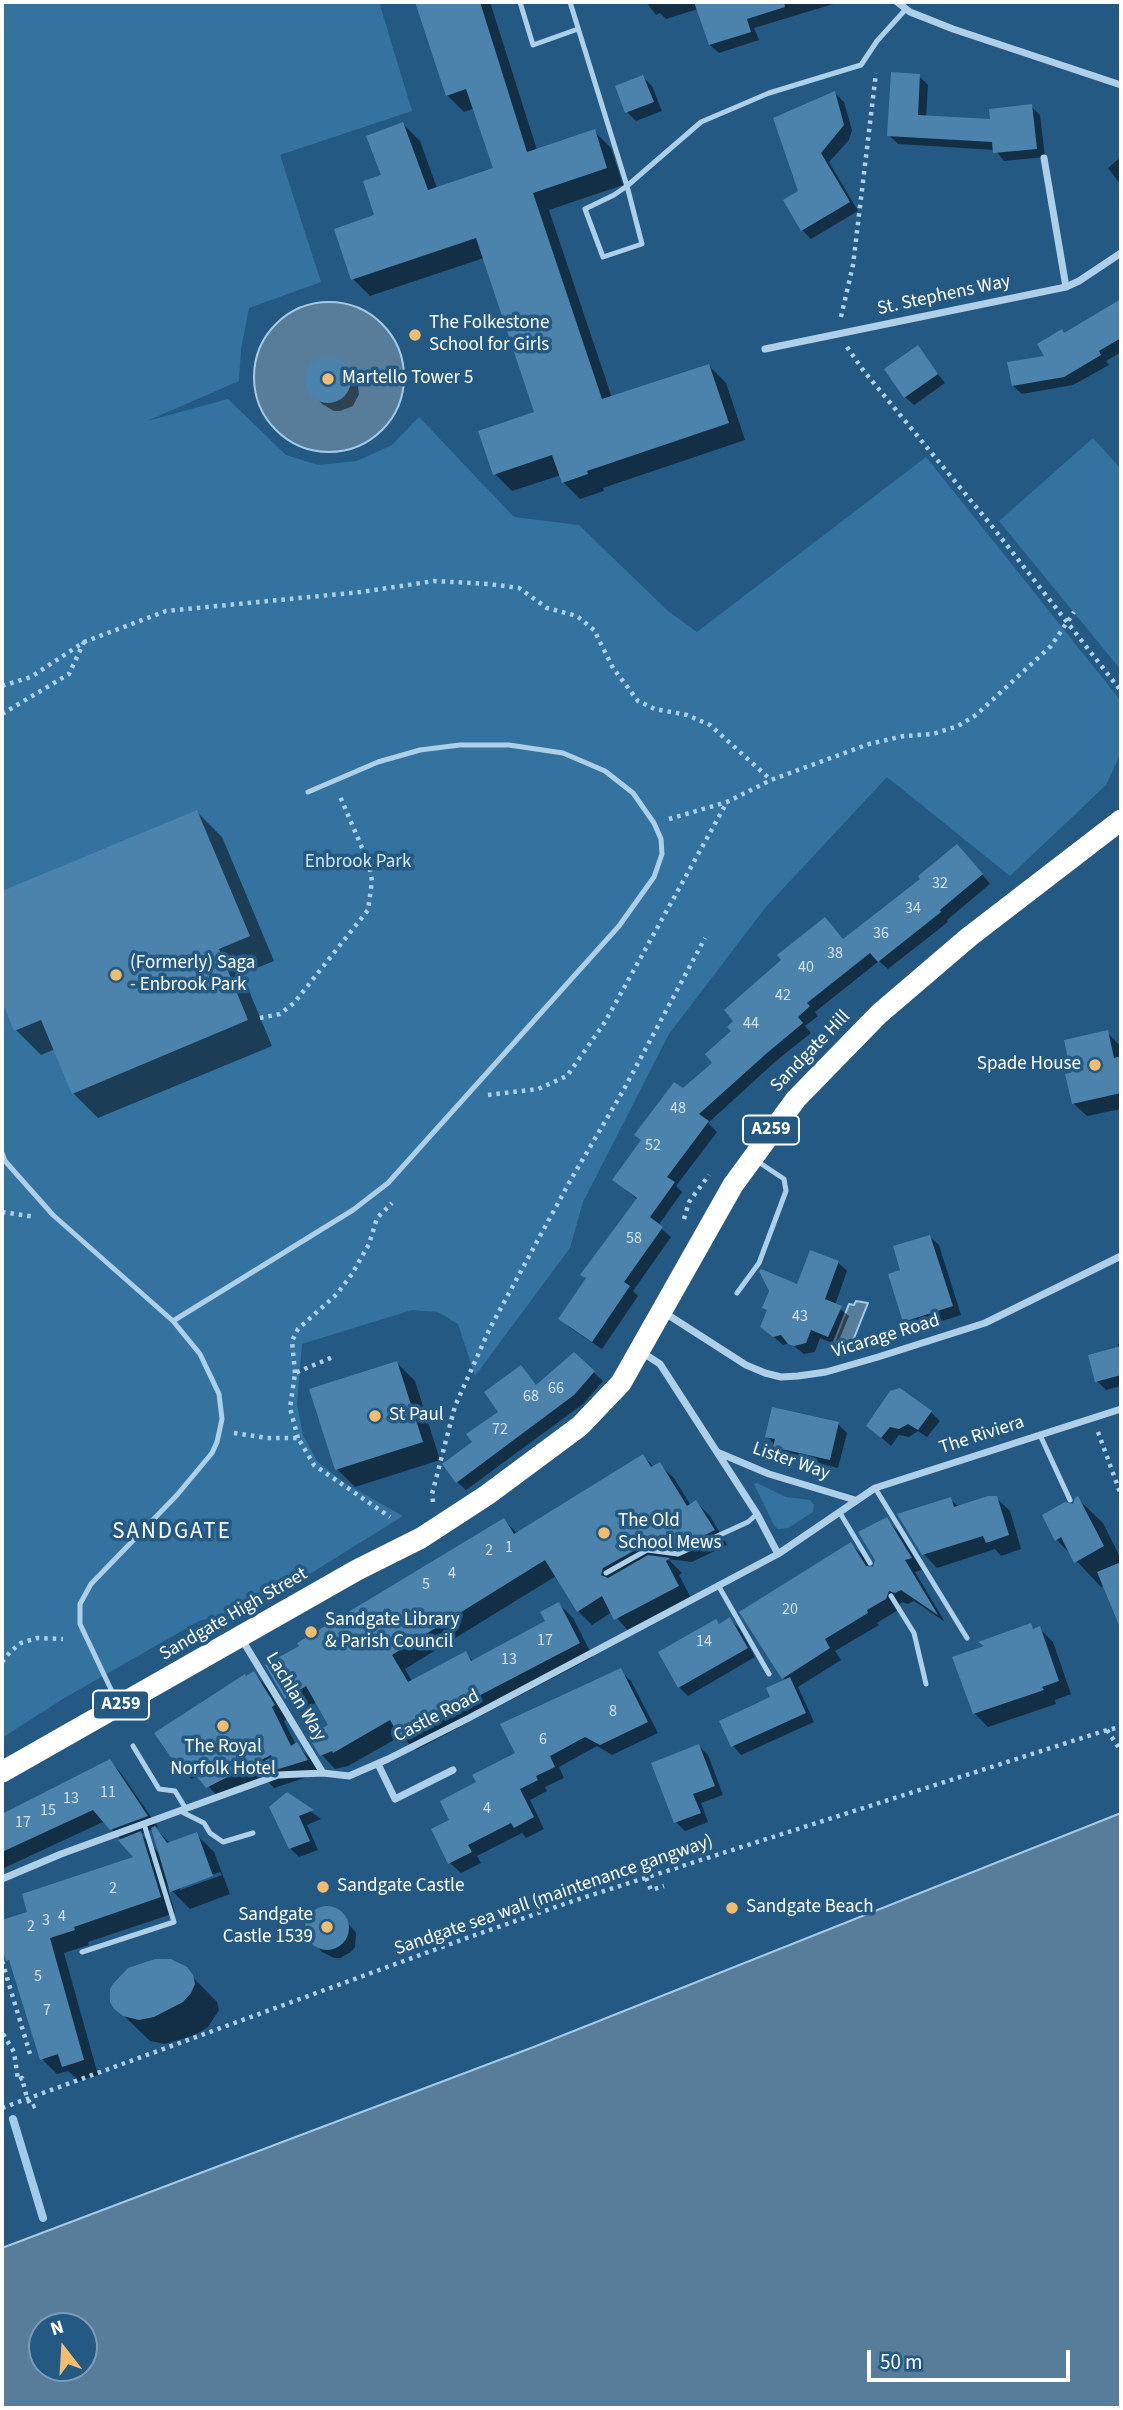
<!DOCTYPE html>
<html>
<head>
<meta charset="utf-8">
<style>
	body { margin:0 }
	#map { position:relative; width:1123px; height:2410px; overflow:hidden; background:#245984; font-family:"Source Sans 3",sans-serif }
	canvas { display:block }
	.frame { position:absolute; inset:0; border:4px solid #fff; pointer-events:none }
	.north { position:absolute; left:28px; top:2312px; width:70px; height:70px; box-sizing:border-box; background:#245984; border:2px solid #7c9bb5; border-radius:50%; rotate:343deg; font-size:19px; font-weight:700; line-height:28px; text-align:center; color:#fff }
	.north::after { content:''; display:block; margin:auto; width:24px; height:32px; background:#f3bd70; clip-path:polygon(50% 0,100% 100%,50% 72%,0 100%) }
	.scale { position:absolute; left:867px; top:2350px; width:203px; height:32px; box-sizing:border-box; border:4px solid #fff; border-top:0; padding-left:9px; font-size:21px; line-height:24px; white-space:nowrap; color:#fff; -webkit-text-stroke:5px #245984; paint-order:stroke }
</style>
</head>
<body>
<div id="map">
<canvas width="1123" height="2410"></canvas>
<div class="frame"></div>
<div class="north">N</div>
<div class="scale">50 m</div>
</div>
<script>
const ctx = document.querySelector('canvas').getContext('2d');
ctx.lineJoin = 'round';
function fillPath(path, color) {
  ctx.fillStyle = color;
  ctx.fill(path, 'evenodd');
}
function poly(rows) {
  const path = new Path2D();
  for (const r of rows) {
    if (r.length === 3) {
      path.moveTo(r[0] + r[2], r[1]);
      path.arc(r[0], r[1], r[2], 0, 2 * Math.PI);
      continue;
    }
    path.moveTo(r[0], r[1]);
    for (let i = 2; i < r.length; i += 2) path.lineTo(r[i], r[i + 1]);
  }
  return path;
}
function trace(path, color, width, dash) {
  ctx.strokeStyle = color;
  ctx.lineWidth = width;
  ctx.lineCap = dash ? 'butt' : 'round';
  ctx.setLineDash(dash || []);
  ctx.stroke(path);
}
function write(font, color, halo, rows, align = 'center') {
  ctx.font = font + ' "Source Sans 3",sans-serif';
  ctx.lineWidth = 7;
  ctx.setLineDash([]);
  ctx.textBaseline = 'middle';
  ctx.strokeStyle = halo;
  ctx.fillStyle = color;
  for (const [text, x, y, turn = 0] of rows) {
    ctx.save();
    ctx.translate(x, y);
    ctx.rotate((+turn || 0) * Math.PI / 180);
    ctx.textAlign = isNaN(turn) ? turn : align;
    if (halo) ctx.strokeText(text, 0, 0);
    ctx.fillText(text, 0, 0);
    ctx.restore();
  }
}
const green = poly([
	[2,2,379,2,412,111,280,155,321,282,249,308,241,349,239,381,147,421,228,399,286,455,318,465,357,461,392,445,419,417,514,517,579,525,668,611,697,632,926,457,1121,701,1121,753,1106,785,1010,876,887,777,765,908,669,1034,583,1202,570,1248,475,1376,458,1324,438,1312,412,1310,302,1344,297,1404,303,1435,317,1461,343,1482,403,1516,263,1603,199,1621,61,1700,2,1738],
	[1093,438,1121,469,1121,670,999,521],
	[757,1483,786,1497,810,1500,814,1505,813,1512,788,1528,778,1529,774,1525,754,1484]
]);
const water = poly([
	[329,377,75],
	[856,1301,868,1303,850,1348,834,1342,849,1304,854,1305,856,1301],
	[1121,1813,1121,2408,2,2408,2,2248,531,2048,1121,1813],
	[42,2326,84,2326,84,2368,42,2368,42,2326]
]);
const shadow = poly([
	[417,2,490,2,537,150,594,131,611,148,623,185,549,210,612,398,709,366,726,383,745,440,603,488,604,491,580,499,563,482,561,475,512,491,495,474,537,413,484,258,370,296,353,279,376,216,383,176,403,124,420,141,437,188,495,169,475,108,464,112,447,95],
	[646,2,840,2,754,28,759,40,719,53,710,45,698,9,666,19,660,13,656,15],
	[919,76,928,85,926,117,992,121,1031,106,1040,115,1045,157,1004,161,995,150,898,144,889,135],
	[643,77,652,86,662,111,636,121,627,112],
	[835,93,844,102,852,130,849,140,829,162,858,211,811,239,802,230,800,192],
	[1121,157,1121,185,1108,168],
	[1121,301,1121,352,1106,361,1109,365,1073,385,1022,394,1013,386,1046,357,1065,335],
	[917,347,945,383,914,405,905,397],
	[329,358,343,364,357,379,359,394,353,406,340,411,334,411,322,404,308,389,307,375,315,363],
	[197,812,222,837,274,961,242,974,272,1046,98,1118,73,1093,55,1049,41,1055,16,1030,2,997,2,893],
	[966,855,990,884,947,920,948,922,888,969,879,961,815,1012,818,1016,805,1026,811,1033,776,1061,708,1123,717,1132,676,1186,682,1192,658,1226,671,1237,633,1291,638,1296,602,1349,569,1327,561,1318,587,1279,583,1275,638,1200,614,1180,683,1091,844,940],
	[1107,1032,1121,1047,1121,1109,1087,1116,1073,1103,1073,1074],
	[930,1237,939,1245,961,1315,914,1330,905,1321,903,1271],
	[811,1252,838,1262,847,1271,835,1305,849,1316,837,1345,820,1338,815,1352,804,1354,790,1343,783,1345,762,1327,768,1311,764,1307,798,1286],
	[1121,1343,1121,1386,1106,1390,1097,1381,1119,1349,1118,1344],
	[574,1354,603,1381,583,1404,466,1490,457,1482,474,1442,500,1412,521,1367,537,1386],
	[397,1363,415,1381,440,1460,355,1487,337,1469],
	[931,1412,940,1421,927,1437,918,1431,909,1437,899,1435,891,1446,868,1426],
	[838,1424,847,1433,838,1468,783,1455,767,1436],
	[643,1456,654,1467,659,1464,674,1478,691,1506,696,1502,710,1516,727,1545,692,1562,668,1559,682,1573,679,1575,692,1600,630,1633,612,1612,592,1625,578,1611,556,1576,405,1669,412,1681,465,1653,473,1661,547,1622,559,1604,573,1618,593,1657,416,1750,401,1736,348,1766,335,1769,321,1754,331,1725,317,1702,301,1712,287,1698,504,1520,518,1534],
	[996,1498,1010,1511,1021,1549,1001,1556,995,1549,937,1568,924,1554,950,1499,959,1507],
	[1077,1498,1103,1523,1121,1559,1121,1615,1113,1607,1104,1585,1101,1587,1057,1540],
	[886,1519,898,1531,922,1570,915,1572,945,1622,914,1601,908,1604,901,1602,898,1610,877,1623,879,1625,835,1651,841,1660,798,1687,814,1722,741,1755,733,1746,786,1680,783,1677,851,1544,863,1556,870,1569,875,1569],
	[730,1620,739,1628,755,1657,688,1696,679,1687,660,1652,716,1621,721,1625],
	[1030,1625,1035,1630,1039,1628,1053,1642,1071,1694,1055,1700,1056,1704,988,1727,974,1713,986,1647],
	[620,1670,631,1681,658,1733,612,1755,597,1746,559,1767,564,1778,545,1787,547,1791,530,1800,544,1829,526,1838,522,1833,477,1856,481,1863,461,1873,450,1863,452,1821,479,1783],
	[254,1673,267,1687,287,1719,284,1721,296,1745,310,1758,320,1773,274,1788,265,1778,221,1800,199,1776,192,1779,178,1765,246,1678],
	[699,1746,708,1755,723,1795,701,1803,708,1822,685,1831,676,1822],
	[110,1761,121,1773,158,1827,155,1828,171,1844,196,1834,214,1852,230,1894,190,1909,167,1886,175,1913,88,1942,89,1945,64,1953,98,2075,79,2081,68,2071,57,2074,42,2059,13,1965,8,1960,2,1941,2,1933,8,1931,29,1913,136,1858,105,1821,2,1869,2,1816],
	[153,1829,160,1854,141,1834],
	[220,1872,222,1875,180,1890,180,1886],
	[287,1794,321,1819,307,1825,318,1850,299,1857,290,1848],
	[326,1908,339,1912,356,1933,355,1947,351,1952,340,1958,334,1958,322,1952,313,1942,307,1931,307,1925,313,1913],
	[180,1964,217,2002,219,2010,208,2027,195,2035,165,2044,150,2041,116,2008]
]);
const stream = poly([
	[13,2119,43,2218]
]);
const building = poly([
	[415,2,480,2,527,152,595,129,607,168,533,193,602,399,709,364,729,423,587,471,588,474,562,483,552,455,493,475,478,431,534,412,476,238,351,280,334,229,374,215,363,181,381,175,366,136,403,122,428,190,493,168,466,89,446,96],
	[694,2,784,2,785,7,747,19,751,32,709,45],
	[891,72,920,74,918,115,990,119,989,109,1032,104,1037,149,993,153,992,142,887,136],
	[643,75,654,102,625,113,615,86],
	[835,91,844,125,821,153,850,202,801,231,783,200,798,191,773,118],
	[1121,299,1121,338,1099,351,1101,355,1064,377,1012,386,1007,362,1044,356,1037,344,1062,329,1064,333],
	[918,345,938,374,904,398,884,369],
	[328,380,23],
	[197,810,250,936,219,949,248,1020,72,1094,41,1020,14,1031,2,1001,2,891],
	[957,844,983,874,940,910,941,912,878,962,870,953,807,1003,810,1006,798,1017,803,1023,767,1053,699,1114,709,1121,667,1177,675,1182,650,1217,663,1227,624,1282,630,1286,592,1342,558,1319,586,1278,580,1275,637,1198,612,1180,641,1140,634,1135,674,1082,683,1088,712,1063,705,1054,731,1031,727,1027,733,1021,724,1010,781,960,777,955,825,917,843,939,920,879,918,876],
	[1108,1030,1114,1058,1121,1056,1121,1093,1072,1104,1065,1074,1071,1073,1064,1040],
	[930,1235,953,1306,903,1322,888,1274,900,1270,893,1246],
	[810,1250,839,1261,825,1299,842,1306,828,1337,811,1330,806,1343,794,1346,788,1344,781,1335,773,1337,760,1327,767,1310,762,1308,769,1291,759,1271,761,1269,797,1284],
	[1121,1346,1121,1375,1095,1382,1088,1355],
	[574,1352,595,1371,574,1395,456,1483,442,1464,472,1442,466,1434,498,1412,484,1392,521,1365,536,1385],
	[397,1361,423,1442,335,1470,309,1389],
	[900,1388,932,1411,918,1430,908,1424,899,1429,890,1427,881,1438,866,1426,890,1391],
	[772,1407,839,1422,830,1460,773,1447,775,1439,765,1437],
	[643,1454,651,1467,660,1462,687,1506,696,1500,715,1530,677,1549,644,1545,603,1568,601,1575,608,1578,648,1555,670,1558,666,1561,679,1586,614,1620,602,1596,577,1612,545,1560,392,1655,408,1682,466,1651,471,1661,545,1621,540,1612,559,1602,580,1643,400,1737,390,1720,333,1753,332,1751,320,1756,308,1736,328,1725,306,1686,285,1699,265,1665,299,1646,297,1643,504,1518,514,1534],
	[988,1496,997,1496,1009,1535,986,1543,983,1536,922,1555,897,1514,951,1497,954,1507],
	[1078,1496,1104,1546,1074,1563,1061,1537,1055,1541,1042,1515,1065,1502,1073,1504,1075,1498],
	[887,1517,912,1558,905,1560,938,1615,901,1590,895,1593,889,1591,886,1599,867,1610,868,1613,825,1639,830,1648,782,1679,739,1612,851,1542,866,1566,873,1567,875,1560,858,1532],
	[1121,1562,1121,1630,1097,1572],
	[730,1617,748,1648,678,1688,658,1652,716,1619,719,1624],
	[1031,1623,1033,1629,1040,1626,1059,1681,1042,1687,1044,1690,973,1714,952,1657,984,1646,978,1642],
	[621,1668,648,1722,600,1745,585,1737,550,1756,555,1767,536,1776,538,1780,520,1789,534,1817,514,1828,511,1823,468,1845,472,1852,448,1864,431,1829,449,1820,440,1801,476,1782,472,1775,515,1753,500,1724],
	[254,1671,275,1705,272,1707,291,1746,297,1742,308,1760,259,1775,255,1766,272,1757,271,1755,206,1788,186,1763,177,1766,154,1733,245,1674,246,1676],
	[790,1677,806,1713,731,1747,719,1721,770,1697,766,1688],
	[699,1744,715,1786,693,1794,701,1813,674,1823,651,1763],
	[110,1759,148,1816,110,1830,93,1810,2,1852,2,1814],
	[287,1792,314,1810,299,1816,310,1841,289,1849,269,1807],
	[155,1826,167,1843,197,1832,213,1876,170,1892,151,1828],
	[141,1831,161,1897,74,1927,75,1930,50,1938,84,2060,62,2067,58,2054,40,2060,9,1960,6,1961,2,1947,2,1920,27,1912,22,1894,133,1857,118,1840],
	[327,1928,22],
	[155,1959,171,1959,187,1967,193,1975,195,1984,191,1993,183,2002,154,2017,139,2020,123,2016,114,2009,110,2002,110,1989,113,1984,128,1968]
]);
const path = poly([
	[841,317,853,265,876,73],
	[847,347,863,370,991,525,1121,691],
	[2,686,31,677,84,642,166,611,361,592,434,581,489,584,519,588,547,608,577,616,594,630,613,668,638,701,655,709,687,715,710,725,771,780],
	[2,714,69,674,84,642],
	[669,819,727,802,771,780,869,744,904,736,933,734,958,726,976,715,1051,646,1074,612],
	[260,1018,280,1014,294,1003,368,910,372,881,369,864,339,794],
	[488,1095,538,1089,567,1076,605,1022,727,802],
	[2,1212,35,1217],
	[684,1219,689,1202,709,1175],
	[295,1373,292,1341,298,1329,337,1294,352,1274,369,1244,377,1218,392,1203],
	[1098,1432,1121,1495],
	[234,1433,267,1438,298,1438,314,1465,390,1517],
	[298,1438,290,1408,295,1373,333,1357],
	[433,1502,432,1494,455,1406,490,1328,570,1181,623,1091,705,938],
	[2,1662,10,1652,21,1643,37,1638,63,1639],
	[1107,1730,1121,1751],
	[646,1878,651,1890,664,1886],
	[2,1961,30,2054],
	[3,2034,14,2052,18,2080,22,2078,27,2098,32,2107,39,2104],
	[2,2108,464,1939,573,1901,1107,1730,1116,1728,1121,1729]
]);
const lane = poly([
	[520,2,533,45,578,29],
	[570,2,627,186,701,122,769,93,861,65,877,41,906,9],
	[627,186,642,244,603,257,585,209,614,195,627,186],
	[2,1153,5,1161,53,1215,173,1321,200,1354,219,1394,222,1419,217,1442,212,1453,177,1495,91,1584,80,1604,80,1624,116,1700],
	[737,1293,759,1263,786,1191,784,1179,757,1161],
	[173,1321,353,1210,388,1183,619,926,654,877,662,854,661,839,654,823,633,793,605,771,563,753,509,745,460,745,420,750,378,762,308,792],
	[1040,1435,1070,1500],
	[875,1488,967,1638],
	[840,1513,870,1563],
	[606,1573,647,1550,678,1554,748,1522,757,1514],
	[718,1585,769,1674],
	[891,1596,914,1633,926,1684],
	[133,1746,159,1789,175,1791,186,1809],
	[180,1811,204,1823,210,1833,223,1842,253,1833],
	[82,1952,174,1922,144,1824]
]);
const street = poly([
	[897,2,910,12,953,29,1121,85],
	[1044,158,1066,287],
	[765,349,1066,287,1079,281,1121,253],
	[665,1313,746,1365,765,1373,781,1377,798,1376,826,1372,878,1357,985,1323,1121,1256],
	[640,1351,660,1364,757,1514,778,1554],
	[717,1452,769,1474,855,1500],
	[241,1638,323,1773],
	[378,1764,395,1799,453,1770],
	[2,1879,61,1854,278,1775,323,1773,349,1776,388,1759,469,1718,778,1554,875,1488,1121,1409]
]);
const highway = poly([
	[2,1772,357,1570,421,1538,487,1495,580,1426,621,1383,733,1185,796,1099,879,1014,969,937,1121,820]
]);
const markers = [
	[415,335,7,"#f3bd70"],
	[328,379,7,"#f3bd70"],
	[116,975,7,"#f3bd70"],
	[1095,1065,7,"#f3bd70"],
	[375,1416,7,"#f3bd70"],
	[604,1533,7,"#f3bd70"],
	[311,1632,7,"#f3bd70"],
	[223,1726,7,"#f3bd70"],
	[323,1887,7,"#f3bd70"],
	[732,1908,7,"#f3bd70"],
	[327,1927,7,"#f3bd70"]
];
const numberNames = [
	["32",940,884],
	["34",913,909],
	["36",881,934],
	["38",835,954],
	["40",806,968],
	["42",783,996],
	["44",751,1024],
	["48",678,1109],
	["52",653,1146],
	["58",634,1239],
	["43",800,1317],
	["66",556,1389],
	["68",531,1397],
	["72",500,1430],
	["1",509,1548],
	["2",489,1551],
	["4",452,1574],
	["5",426,1585],
	["20",790,1610],
	["17",545,1641],
	["14",704,1642],
	["13",509,1660],
	["8",613,1712],
	["6",543,1740],
	["11",108,1793],
	["13",71,1799],
	["4",487,1809],
	["15",48,1811],
	["17",23,1823],
	["2",113,1889],
	["4",62,1917],
	["3",46,1921],
	["2",31,1927],
	["5",38,1977],
	["7",47,2011]
];
const shields = [
	[771,1130,56],
	[121,1705,56]
];
const shieldNames = [
	["A259",771,1130],
	["A259",121,1705]
];
const streetNames = [
	["St. Stephens Way",944,296,-12],
	["Sandgate Hill",811,1052,-46],
	["Vicarage Road",886,1337,-17],
	["The Riviera",982,1436,-18],
	["Lister Way",791,1462,19],
	["Sandgate High Street",234,1615,-30],
	["Lachlan Way",295,1697,59],
	["Castle Road",437,1717,-27],
	["Sandgate sea wall (maintenance gangway)",554,1896,-19]
];
const poiNames = [
	["The Folkestone",429,324],
	["School for Girls",429,346],
	["Martello Tower 5",342,379],
	["(Formerly) Saga",130,964],
	["- Enbrook Park",130,986],
	["Spade House",1081,1065,"right"],
	["St Paul",389,1416],
	["The Old",618,1522],
	["School Mews",618,1544],
	["Sandgate Library",325,1621],
	["& Parish Council",325,1643],
	["The Royal",223,1748,"center"],
	["Norfolk Hotel",223,1770,"center"],
	["Sandgate Castle",337,1887],
	["Sandgate Beach",746,1908],
	["Sandgate",313,1916,"right"],
	["Castle 1539",313,1938,"right"]
];
const parkNames = [
	["Enbrook Park",358,863]
];
const quarterNames = [
	["SANDGATE",172,1533]
];
fillPath(green, '#3472a0');
fillPath(water, '#577d9b');
trace(water, '#a1cbe9', 2);
fillPath(shadow, '#0007');
trace(stream, '#a1cbe9', 8);
fillPath(building, '#4c83ac');
trace(path, '#adcfe8', 4.5, [3.5, 5]);
trace(lane, '#adcfe8', 5);
trace(street, '#adcfe8', 7);
trace(highway, '#fff', 21);
for (const [x, y, r, color] of markers) {
  const dot = new Path2D();
  dot.arc(x, y, r, 0, 2 * Math.PI);
  ctx.fillStyle = color;
  ctx.fill(dot);
  trace(dot, '#245984', 2.5);
}
write('16px', '#d2e0ea', null, numberNames);
for (const [x, y, w] of shields) {
  const box = new Path2D();
  box.roundRect(x - w / 2, y - 14.5, w, 29, 5);
  ctx.fillStyle = '#245984';
  ctx.fill(box);
  trace(box, '#fff', 2);
}
write('bold 18px', '#fff', null, shieldNames);
write('19px', '#fff', '#245984', streetNames);
write('19px', '#fff', '#245984', poiNames, 'left');
write('19px', '#d0e6f6', '#245984', parkNames);
ctx.letterSpacing = '2px';
write('23px', '#fff', '#245984', quarterNames);
ctx.letterSpacing = '0px';
</script>
</body>
</html>
